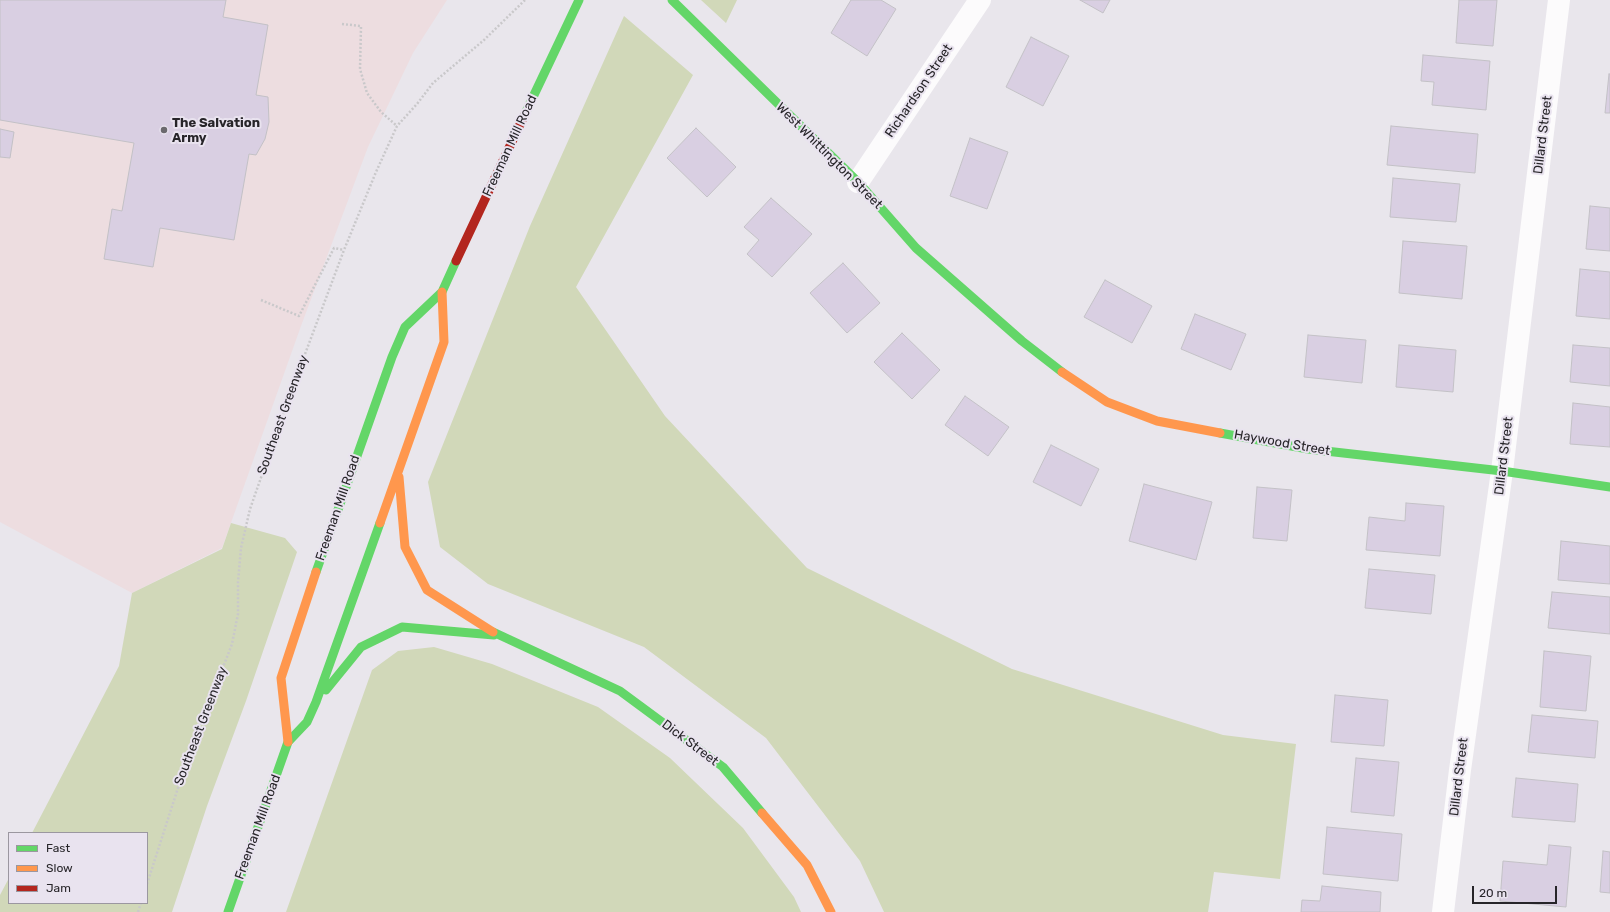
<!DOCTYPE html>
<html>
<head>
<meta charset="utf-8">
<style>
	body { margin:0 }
	#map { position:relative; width:1610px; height:912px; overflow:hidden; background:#e9e6ec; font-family:Rubik,sans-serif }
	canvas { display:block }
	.legend { position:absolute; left:8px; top:832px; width:140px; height:72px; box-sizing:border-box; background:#e9e3ef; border:1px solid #9b97a0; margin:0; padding:5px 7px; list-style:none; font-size:12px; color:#272529 }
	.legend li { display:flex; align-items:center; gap:8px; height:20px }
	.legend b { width:20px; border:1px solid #9b97a0 }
	.scale { position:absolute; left:1472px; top:886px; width:85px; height:18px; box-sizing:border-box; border:2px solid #272529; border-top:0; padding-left:5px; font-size:12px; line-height:14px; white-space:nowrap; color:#272529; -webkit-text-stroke:3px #e9e3ef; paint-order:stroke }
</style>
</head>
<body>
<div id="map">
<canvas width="1610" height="912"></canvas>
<ul class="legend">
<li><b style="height:5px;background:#63d668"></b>Fast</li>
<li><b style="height:5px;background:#ff974d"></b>Slow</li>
<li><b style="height:5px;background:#b3261e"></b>Jam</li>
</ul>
<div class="scale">20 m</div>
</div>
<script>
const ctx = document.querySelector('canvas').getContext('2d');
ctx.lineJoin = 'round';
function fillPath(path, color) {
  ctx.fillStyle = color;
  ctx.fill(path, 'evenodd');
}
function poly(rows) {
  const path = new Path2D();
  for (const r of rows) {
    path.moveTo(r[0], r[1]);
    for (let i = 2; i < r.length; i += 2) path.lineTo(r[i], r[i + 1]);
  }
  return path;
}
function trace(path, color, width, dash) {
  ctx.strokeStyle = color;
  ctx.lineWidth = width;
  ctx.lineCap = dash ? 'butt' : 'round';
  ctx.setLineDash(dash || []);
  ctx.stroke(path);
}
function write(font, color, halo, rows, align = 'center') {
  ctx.font = font + ' Rubik,sans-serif';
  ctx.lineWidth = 4;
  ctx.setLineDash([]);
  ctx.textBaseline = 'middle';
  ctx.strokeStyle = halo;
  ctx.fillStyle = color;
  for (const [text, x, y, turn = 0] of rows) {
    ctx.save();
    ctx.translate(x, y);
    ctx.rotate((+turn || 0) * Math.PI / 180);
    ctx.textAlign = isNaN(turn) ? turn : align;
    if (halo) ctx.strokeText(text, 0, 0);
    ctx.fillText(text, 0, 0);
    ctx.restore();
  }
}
const commercial = poly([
	[0,0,447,0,413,53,368,147,301,326,222,548,132,593,0,522]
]);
const green = poly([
	[701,0,737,0,726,23],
	[624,16,693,75,576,287,665,416,807,568,1012,669,1223,735,1296,744,1280,879,1214,872,1208,912,884,912,860,861,766,738,644,647,488,584,440,547,428,482,530,226],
	[231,523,285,538,297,552,246,701,207,806,172,912,0,912,0,895,9,878,9,903,147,903,147,833,32,833,119,666,132,593,222,549],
	[434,647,492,664,598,707,670,758,743,828,794,897,801,912,286,912,372,670,398,651]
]);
const building = poly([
	[0,0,226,0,223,17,268,25,256,95,268,97,269,122,265,139,256,155,249,154,234,240,160,228,153,267,104,259,112,209,122,211,134,143,0,120,0,0],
	[851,0,881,0,896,9,867,56,831,33,851,0],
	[1080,0,1110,0,1103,13,1080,0],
	[1459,0,1497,0,1493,46,1456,43,1459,0],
	[1031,37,1069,56,1043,106,1006,87,1031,37],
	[1423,55,1490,61,1486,110,1432,105,1434,82,1421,81,1423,55],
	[1609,74,1610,74,1610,113,1605,113,1609,74],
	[1391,126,1478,134,1475,173,1387,165,1391,126],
	[696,128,736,167,707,197,667,158,696,128],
	[0,129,14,132,10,158,0,157,0,129],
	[970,138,1008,152,987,209,950,196,970,138],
	[1393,178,1460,184,1456,222,1390,217,1393,178],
	[771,198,812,234,772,277,747,254,759,240,744,227,771,198],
	[1590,206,1610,208,1610,251,1586,249,1590,206],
	[1403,241,1467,246,1462,299,1399,293,1403,241],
	[843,263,880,303,847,333,810,293,843,263],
	[1580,269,1610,272,1610,319,1576,316,1580,269],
	[1105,280,1152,306,1132,343,1084,317,1105,280],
	[1195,314,1246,334,1231,370,1181,349,1195,314],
	[902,333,940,370,912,399,874,362,902,333],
	[1308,335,1366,340,1362,383,1304,377,1308,335],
	[1399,345,1456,350,1453,392,1396,387,1399,345],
	[1573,345,1610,348,1610,386,1570,382,1573,345],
	[965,396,1009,427,988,456,945,425,965,396],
	[1573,403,1610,407,1610,447,1570,444,1573,403],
	[1051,445,1099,469,1081,506,1033,482,1051,445],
	[1144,484,1212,502,1196,560,1129,541,1144,484],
	[1257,487,1292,490,1287,541,1253,538,1257,487],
	[1406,503,1444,506,1440,556,1366,550,1369,517,1405,521,1406,503],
	[1561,541,1610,546,1610,584,1558,580,1561,541],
	[1369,569,1435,575,1431,614,1365,608,1369,569],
	[1552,592,1610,597,1610,634,1548,628,1552,592],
	[1544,651,1591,656,1586,711,1540,707,1544,651],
	[1335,695,1388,700,1384,746,1331,742,1335,695],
	[1532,715,1598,721,1595,758,1528,752,1532,715],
	[1356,758,1399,762,1394,816,1351,812,1356,758],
	[1516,778,1578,784,1575,822,1512,817,1516,778],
	[1327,827,1402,834,1398,881,1323,874,1327,827],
	[1549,845,1571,847,1566,907,1500,901,1503,861,1547,865,1549,845],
	[1603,851,1610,852,1610,893,1600,892,1603,851],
	[1322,886,1381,892,1380,912,1301,912,1302,900,1320,901,1322,886]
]);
const path = poly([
	[342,24,361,26,360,69,367,93,381,112,397,126],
	[261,300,299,316,334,248,344,250],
	[147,884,187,760,232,644,238,614,238,582,241,548,250,509,296,378,344,250,376,172,397,126,417,104,433,83,484,40,525,0],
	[138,912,141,903]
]);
const street = poly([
	[858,182,980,0],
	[1443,912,1460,770,1502,471,1559,0]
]);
const fast = poly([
	[672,0,858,182,916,248,1022,341,1062,372],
	[524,116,579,0],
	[1220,433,1308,449,1502,471,1610,487],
	[316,572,392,357,405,327,442,292,456,261],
	[493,632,620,691,723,767,762,813],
	[326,690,361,647,402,627,494,635],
	[228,912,288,742,307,722,316,702,380,523]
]);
const slow = poly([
	[1062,372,1107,402,1157,421,1220,433],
	[399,477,405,547,427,590,493,632],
	[380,523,444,342,442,292],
	[288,742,281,678,316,572],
	[762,813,807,865,831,912]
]);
const jam = poly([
	[456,261,524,116]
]);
const markers = [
	[164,130,4,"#6b696d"]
];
const streetNames = [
	["Richardson Street",919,91,-56],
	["Dillard Street",1543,135,-83],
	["Freeman Mill Road",510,146,-65],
	["West Whittington Street",829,156,45],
	["Southeast Greenway",283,415,-70],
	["Haywood Street",1282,443,10],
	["Dillard Street",1504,456,-83],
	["Freeman Mill Road",338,508,-71],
	["Southeast Greenway",201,726,-69],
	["Dick Street",690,743,37],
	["Dillard Street",1459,777,-83],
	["Freeman Mill Road",258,827,-70]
];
const poiNames = [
	["The Salvation",172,123],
	["Army",172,138]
];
fillPath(commercial, '#eddde0');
fillPath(green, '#d1d8b9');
fillPath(building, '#d9cfe2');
trace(building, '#c3c1c6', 1);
trace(path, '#c9c8ca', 2.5, [2, 2]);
trace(street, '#fcfbfc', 22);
trace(fast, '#63d668', 9);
trace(slow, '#ff974d', 9);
trace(jam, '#b3261e', 9);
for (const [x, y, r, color] of markers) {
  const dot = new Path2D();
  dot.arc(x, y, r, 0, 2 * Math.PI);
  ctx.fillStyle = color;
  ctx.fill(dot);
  trace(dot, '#e9e3ef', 1.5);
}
write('13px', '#272529', '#e9e3ef', streetNames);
write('bold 13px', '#272529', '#e9e3ef', poiNames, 'left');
</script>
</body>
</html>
